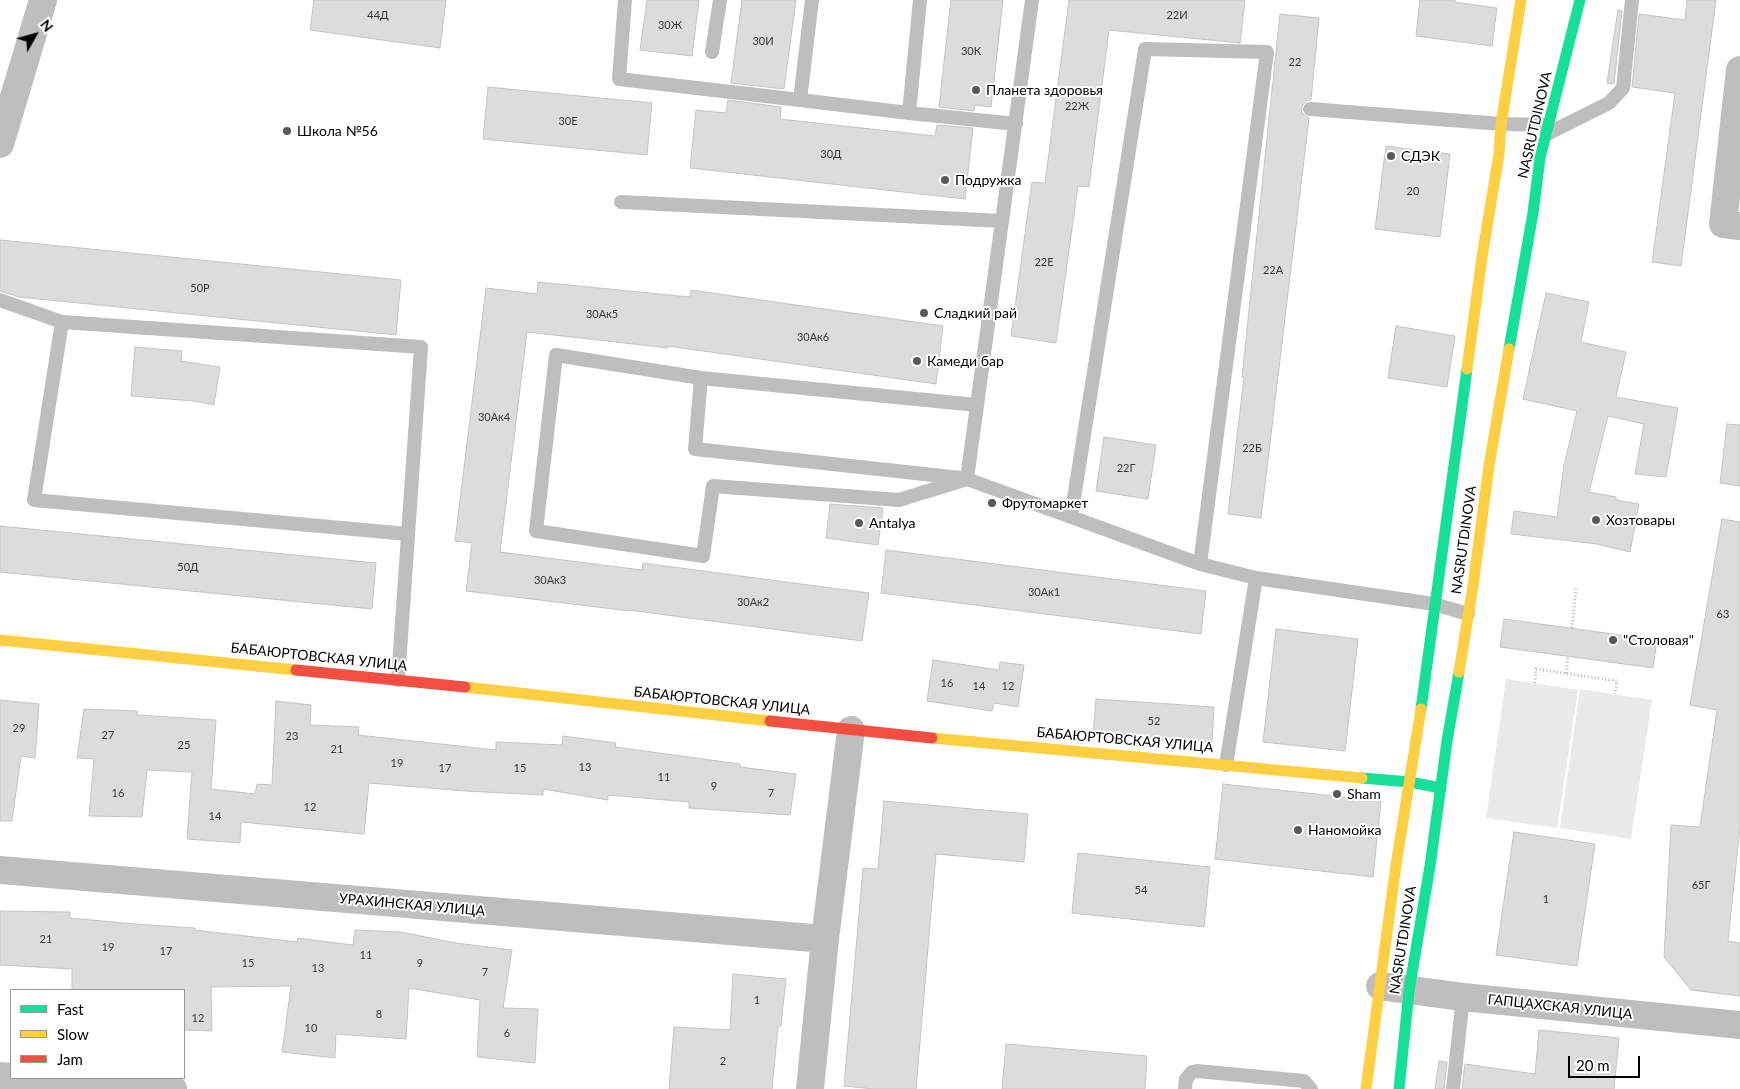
<!DOCTYPE html>
<html>
<head>
<meta charset="utf-8">
<style>
	body { margin:0 }
	#map { position:relative; width:1740px; height:1089px; overflow:hidden; background:#fff; font-family:Lato,sans-serif }
	canvas { display:block }
	.legend { position:absolute; left:10px; top:989px; width:175px; height:90px; box-sizing:border-box; background:#fff; border:1px solid #999; margin:0; padding:6px 9px; list-style:none; font-size:15px; color:#000 }
	.legend li { display:flex; align-items:center; gap:10px; height:25px }
	.legend b { width:25px; border:1px solid #999 }
	.north { position:absolute; left:10px; top:10px; width:50px; height:50px; -webkit-text-stroke:4px #fff; paint-order:stroke; rotate:52deg; font-size:14px; font-weight:700; line-height:20px; text-align:center; color:#000 }
	.north::after { content:''; display:block; margin:auto; width:18px; height:22px; background:#000; clip-path:polygon(50% 0,100% 100%,50% 72%,0 100%) }
	.scale { position:absolute; left:1568px; top:1056px; width:72px; height:22px; box-sizing:border-box; border:2px solid #000; border-top:0; padding-left:6px; font-size:15px; line-height:18px; white-space:nowrap; color:#000; -webkit-text-stroke:4px #fff; paint-order:stroke }
</style>
</head>
<body>
<div id="map">
<canvas width="1740" height="1089"></canvas>
<ul class="legend">
<li><b style="height:6px;background:#16e098"></b>Fast</li>
<li><b style="height:6px;background:#ffcf43"></b>Slow</li>
<li><b style="height:6px;background:#f24e42"></b>Jam</li>
</ul>
<div class="north">N</div>
<div class="scale">20 m</div>
</div>
<script>
const ctx = document.querySelector('canvas').getContext('2d');
ctx.lineJoin = 'round';
function fillPath(path, color) {
  ctx.fillStyle = color;
  ctx.fill(path, 'evenodd');
}
function poly(rows) {
  const path = new Path2D();
  for (const r of rows) {
    path.moveTo(r[0], r[1]);
    for (let i = 2; i < r.length; i += 2) path.lineTo(r[i], r[i + 1]);
  }
  return path;
}
function trace(path, color, width, dash) {
  ctx.strokeStyle = color;
  ctx.lineWidth = width;
  ctx.lineCap = dash ? 'butt' : 'round';
  ctx.setLineDash(dash || []);
  ctx.stroke(path);
}
function write(font, color, halo, rows, align = 'center') {
  ctx.font = font + ' Lato,sans-serif';
  ctx.lineWidth = 4;
  ctx.setLineDash([]);
  ctx.textBaseline = 'middle';
  ctx.strokeStyle = halo;
  ctx.fillStyle = color;
  for (const [text, x, y, turn = 0] of rows) {
    ctx.save();
    ctx.translate(x, y);
    ctx.rotate((+turn || 0) * Math.PI / 180);
    ctx.textAlign = isNaN(turn) ? turn : align;
    if (halo) ctx.strokeText(text, 0, 0);
    ctx.fillText(text, 0, 0);
    ctx.restore();
  }
}
const green = poly([
	[1506,679,1578,690,1557,828,1486,818],
	[1580,689,1652,700,1631,839,1560,828]
]);
const building = poly([
	[314,0,446,0,440,48,310,30,314,0],
	[647,0,699,0,692,56,640,50,647,0],
	[742,0,796,0,784,89,731,83,742,0],
	[951,0,1003,0,991,107,975,105,974,111,939,107,951,0],
	[1069,0,1245,0,1240,43,1109,30,1089,187,1078,186,1056,343,1011,336,1032,182,1045,183,1069,0],
	[1420,0,1455,0,1455,2,1497,8,1492,46,1416,36,1420,0],
	[1687,0,1716,0,1681,266,1652,262,1675,93,1632,87,1639,14,1685,20,1687,0],
	[1618,10,1622,11,1614,84,1607,83,1618,10],
	[1280,14,1319,18,1311,100,1306,101,1301,108,1302,113,1309,118,1261,518,1228,514,1244,377,1242,377,1280,14],
	[488,87,652,103,647,155,483,139,488,87],
	[728,100,781,107,780,119,935,136,937,125,973,128,965,199,690,168,696,110,726,113,728,100],
	[1386,146,1450,154,1440,237,1375,229,1386,146],
	[0,240,401,280,396,335,19,297,0,291,0,240],
	[538,282,690,297,691,290,943,326,936,384,668,346,668,348,527,332,500,552,642,570,643,563,869,593,862,641,629,610,629,611,466,591,472,543,455,541,486,288,537,294,538,282],
	[1546,293,1589,302,1581,342,1626,352,1616,397,1678,408,1666,477,1635,474,1644,424,1608,416,1589,492,1616,497,1616,500,1639,504,1630,552,1597,544,1511,534,1514,511,1557,517,1564,465,1577,411,1523,399,1546,293],
	[1396,326,1455,336,1447,387,1388,378,1396,326],
	[135,347,182,351,181,361,220,367,214,405,193,401,131,396,135,347],
	[1727,424,1740,425,1740,486,1720,483,1727,424],
	[1104,437,1156,445,1148,499,1096,491,1104,437],
	[830,504,883,508,878,545,826,538,830,504],
	[1722,519,1740,522,1740,827,1728,941,1740,943,1740,996,1691,990,1664,957,1671,825,1700,827,1717,710,1690,705,1722,519],
	[0,526,376,563,372,609,0,572,0,526],
	[886,550,1206,591,1201,634,881,593,886,550],
	[1504,619,1657,640,1653,668,1500,647,1504,619],
	[1276,629,1358,639,1345,751,1263,742,1276,629],
	[933,660,999,670,1000,662,1024,665,1018,707,994,703,992,711,927,701,933,660],
	[1096,699,1214,707,1212,743,1093,735,1096,699],
	[0,700,39,704,35,758,21,756,12,821,0,821,0,700],
	[276,701,311,705,310,725,359,727,358,735,496,750,496,742,562,745,563,736,616,743,615,747,740,764,740,767,796,774,790,815,689,808,689,802,608,795,608,800,543,789,543,795,465,791,369,783,364,834,241,822,240,843,187,839,192,772,147,770,142,817,89,816,94,759,77,758,84,709,137,711,137,715,216,720,211,789,255,794,257,784,272,785,276,701],
	[1223,784,1381,801,1373,877,1215,859,1223,784],
	[884,801,1028,814,1024,862,936,854,916,1089,874,1089,844,1086,863,868,878,869,884,801],
	[1514,832,1595,844,1577,966,1496,955,1514,832],
	[1078,853,1210,867,1204,927,1072,913,1078,853],
	[0,911,70,912,70,918,135,924,195,928,195,930,297,942,298,938,353,945,355,930,401,932,456,943,512,950,503,1008,538,1009,535,1063,477,1057,480,1000,409,988,406,1039,336,1034,335,1058,282,1052,291,986,211,987,212,1031,184,1030,184,990,72,990,72,969,0,965,0,911],
	[733,974,786,979,781,1026,778,1026,772,1089,669,1089,674,1027,730,1030,733,974],
	[1539,1030,1619,1038,1614,1089,1462,1089,1465,1064,1535,1074,1539,1030],
	[1006,1044,1147,1056,1145,1089,1002,1089,1006,1044],
	[1439,1061,1447,1062,1444,1089,1435,1089,1439,1061]
]);
const path = poly([
	[1572,628,1576,588],
	[1566,673,1568,657],
	[1535,683,1536,669,1617,681,1615,694]
]);
const lane = poly([
	[625,0,619,79,800,100],
	[812,0,800,100,909,113,920,0],
	[1032,0,967,479,1200,564,1256,578,1434,604,1468,614],
	[712,52,720,0],
	[1310,109,1501,124,1548,125],
	[909,113,1016,124],
	[1547,134,1609,103,1623,88,1632,0],
	[621,202,1002,221],
	[0,300,62,322],
	[701,378,556,355,536,531,703,556,713,486,899,500,967,479],
	[961,478,695,449,701,378,977,405],
	[1071,517,1145,49,1267,52,1200,564],
	[398,680,421,347,62,322,34,500,408,534],
	[1226,765,1256,578],
	[1185,1089,1186,1079,1192,1072,1197,1071,1304,1081,1311,1089],
	[1453,1089,1463,997]
]);
const street = poly([
	[1740,70,1723,224,1740,226],
	[0,144,43,0],
	[0,870,825,939],
	[1380,986,1463,997,1740,1025],
	[0,1076,11,1077],
	[27,1078,173,1089],
	[810,1089,825,939,851,730]
]);
const fast = poly([
	[1509,349,1533,213,1540,158,1580,0],
	[1421,709,1467,369],
	[1362,778,1410,782,1441,788],
	[1399,1089,1409,991,1430,866,1447,741,1459,672]
]);
const slow = poly([
	[1467,369,1482,257,1499,154,1501,124,1521,0],
	[0,640,296,670],
	[1459,672,1473,586,1489,466,1509,349],
	[465,687,770,721],
	[932,738,1362,778],
	[1366,1089,1396,865,1421,709]
]);
const jam = poly([
	[296,670,465,687],
	[770,721,932,738]
]);
const markers = [
	[976,90,5,"#595959"],
	[287,131,5,"#595959"],
	[1391,156,5,"#595959"],
	[945,180,5,"#595959"],
	[924,313,5,"#595959"],
	[917,361,5,"#595959"],
	[992,503,5,"#595959"],
	[1596,520,5,"#595959"],
	[859,523,5,"#595959"],
	[1613,640,5,"#595959"],
	[1337,794,5,"#595959"],
	[1298,830,5,"#595959"]
];
const numberNames = [
	["44Д",378,15],
	["22И",1177,15],
	["30Ж",670,25],
	["30И",763,41],
	["30К",971,51],
	["22",1295,62],
	["22Ж",1077,106],
	["30Е",568,121],
	["30Д",831,154],
	["20",1413,191],
	["22Е",1044,262],
	["22А",1273,270],
	["50Р",200,288],
	["30Ак5",602,314],
	["30Ак6",813,337],
	["30Ак4",494,417],
	["22Б",1252,448],
	["22Г",1126,468],
	["50Д",188,567],
	["30Ак3",550,580],
	["30Ак1",1044,592],
	["30Ак2",753,602],
	["63",1723,614],
	["16",947,683],
	["14",979,686],
	["12",1008,686],
	["52",1154,721],
	["29",19,728],
	["27",108,735],
	["23",292,736],
	["25",184,745],
	["21",337,749],
	["19",397,763],
	["13",585,767],
	["17",445,768],
	["15",520,768],
	["11",664,777],
	["9",714,786],
	["16",118,793],
	["7",771,793],
	["12",310,807],
	["14",215,816],
	["65Г",1701,885],
	["54",1141,890],
	["1",1546,899],
	["21",46,939],
	["19",108,947],
	["17",166,951],
	["11",366,955],
	["15",248,963],
	["9",420,963],
	["13",318,968],
	["7",485,972],
	["1",757,1000],
	["8",379,1014],
	["12",198,1018],
	["10",311,1028],
	["6",507,1033],
	["2",723,1061]
];
const poiNames = [
	["Планета здоровья",986,90],
	["Школа №56",297,131],
	["СДЭК",1401,156],
	["Подружка",955,180],
	["Сладкий рай",934,313],
	["Камеди бар",927,361],
	["Фрутомаркет",1002,503],
	["Хозтовары",1606,520],
	["Antalya",869,523],
	["\"Столовая\"",1623,640],
	["Sham",1347,794],
	["Наномойка",1308,830]
];
const streetNames = [
	["NASRUTDINOVA",1535,125,-77],
	["NASRUTDINOVA",1464,540,-82],
	["БАБАЮРТОВСКАЯ УЛИЦА",319,657,6],
	["БАБАЮРТОВСКАЯ УЛИЦА",722,701,6],
	["БАБАЮРТОВСКАЯ УЛИЦА",1125,740,5],
	["УРАХИНСКАЯ УЛИЦА",412,905,5],
	["NASRUTDINOVA",1403,940,-81],
	["ГАПЦАХСКАЯ УЛИЦА",1560,1007,6]
];
fillPath(green, '#eaeaea');
fillPath(building, '#dcdcdc');
trace(building, '#c5c5c5', 1);
trace(path, '#b8b8b8', 3, [1, 2.5]);
trace(lane, '#bebebe', 14);
trace(street, '#bebebe', 28);
trace(fast, '#16e098', 11);
trace(slow, '#ffcf43', 11);
trace(jam, '#f24e42', 11);
for (const [x, y, r, color] of markers) {
  const dot = new Path2D();
  dot.arc(x, y, r, 0, 2 * Math.PI);
  ctx.fillStyle = color;
  ctx.fill(dot);
  trace(dot, '#fff', 2);
}
write('11px', '#373737', null, numberNames);
write('14px', '#000', '#fff', poiNames, 'left');
write('14px', '#000', '#fff', streetNames);
</script>
</body>
</html>
